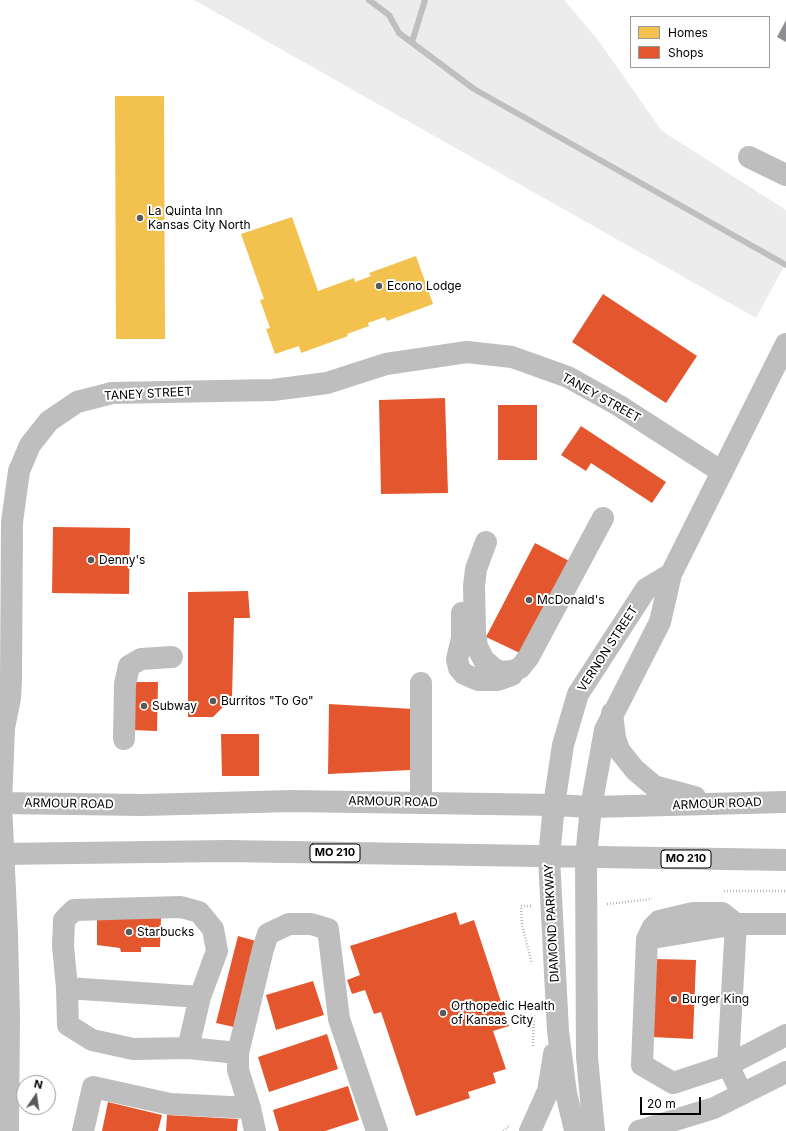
<!DOCTYPE html>
<html>
<head>
<meta charset="utf-8">
<style>
	body { margin:0 }
	#map { position:relative; width:786px; height:1131px; overflow:hidden; background:#fff; font-family:Inter,sans-serif }
	canvas { display:block }
	.legend { position:absolute; left:630px; top:16px; width:140px; height:52px; box-sizing:border-box; background:#fff; border:1px solid #999; margin:0; padding:5px 7px; list-style:none; font-size:12px; color:#000 }
	.legend li { display:flex; align-items:center; gap:8px; height:20px }
	.legend b { width:20px; border:1px solid #999 }
	.north { position:absolute; left:16px; top:1075px; width:40px; height:40px; box-sizing:border-box; background:#fff; border:1px solid #999; border-radius:50%; rotate:13deg; font-size:11px; font-weight:700; line-height:16px; text-align:center; color:#000 }
	.north::after { content:''; display:block; margin:auto; width:14px; height:18px; background:#595959; clip-path:polygon(50% 0,100% 100%,50% 72%,0 100%) }
	.scale { position:absolute; left:640px; top:1097px; width:61px; height:18px; box-sizing:border-box; border:2px solid #000; border-top:0; padding-left:5px; font-size:12px; line-height:14px; white-space:nowrap; color:#000; -webkit-text-stroke:3px #fff; paint-order:stroke }
</style>
</head>
<body>
<div id="map">
<canvas width="786" height="1131"></canvas>
<ul class="legend">
<li><b style="height:11px;background:#f2c14e"></b>Homes</li>
<li><b style="height:11px;background:#e4572e"></b>Shops</li>
</ul>
<div class="north">N</div>
<div class="scale">20 m</div>
</div>
<script>
const ctx = document.querySelector('canvas').getContext('2d');
ctx.lineJoin = 'round';
function fillPath(path, color) {
  ctx.fillStyle = color;
  ctx.fill(path, 'evenodd');
}
function poly(rows) {
  const path = new Path2D();
  for (const r of rows) {
    path.moveTo(r[0], r[1]);
    for (let i = 2; i < r.length; i += 2) path.lineTo(r[i], r[i + 1]);
  }
  return path;
}
function trace(path, color, width, dash) {
  ctx.strokeStyle = color;
  ctx.lineWidth = width;
  ctx.lineCap = dash ? 'butt' : 'round';
  ctx.setLineDash(dash || []);
  ctx.stroke(path);
}
function write(font, color, halo, rows, align = 'center') {
  ctx.font = font + ' Inter,sans-serif';
  ctx.lineWidth = 4;
  ctx.setLineDash([]);
  ctx.textBaseline = 'middle';
  ctx.strokeStyle = halo;
  ctx.fillStyle = color;
  for (const [text, x, y, turn = 0] of rows) {
    ctx.save();
    ctx.translate(x, y);
    ctx.rotate((+turn || 0) * Math.PI / 180);
    ctx.textAlign = isNaN(turn) ? turn : align;
    if (halo) ctx.strokeText(text, 0, 0);
    ctx.fillText(text, 0, 0);
    ctx.restore();
  }
}
const green = poly([
	[194,0,564,0,598,40,662,131,786,210,786,263,756,318]
]);
const homes = poly([
	[115,96,164,96,165,339,116,339],
	[292,217,318,291,354,278,355,282,371,276,369,273,416,256,433,304,387,321,385,317,368,323,369,326,347,334,348,336,301,353,299,346,275,354,266,329,270,328,260,300,264,299,241,234]
]);
const shops = poly([
	[603,294,697,356,666,403,572,342],
	[445,398,448,493,381,494,379,400],
	[498,405,537,405,537,460,498,460],
	[581,426,666,482,652,503,591,463,586,471,561,455],
	[53,527,130,528,129,594,52,593],
	[535,543,573,563,524,655,486,637],
	[248,591,250,618,234,618,232,698,213,717,188,717,188,592],
	[132,682,158,682,157,731,131,730],
	[329,704,413,709,411,770,328,774],
	[221,734,259,734,259,776,222,776],
	[456,912,460,925,474,920,509,1026,493,1031,506,1069,493,1073,496,1083,468,1092,470,1098,416,1116,381,1012,374,1014,365,990,352,994,347,980,360,975,350,946],
	[97,918,161,918,160,947,141,947,141,952,121,952,120,948,97,945],
	[238,936,256,941,234,1027,216,1023],
	[655,959,696,960,693,1039,652,1037],
	[313,981,324,1015,276,1030,266,995],
	[327,1034,338,1069,269,1092,258,1057],
	[348,1086,359,1120,325,1131,279,1131,273,1110],
	[108,1102,162,1115,158,1131,102,1131],
	[167,1115,238,1119,237,1131,166,1131]
]);
const industry = poly([
	[786,20,786,42,777,37]
]);
const stream = poly([
	[369,0,389,15,399,33,474,89,786,265],
	[412,42,425,0]
]);
const path = poly([
	[724,891,786,891],
	[607,904,652,899],
	[531,906,521,906,522,925,532,964],
	[533,1046,534,1013],
	[503,1131,510,1125]
]);
const minor = poly([
	[749,157,786,175],
	[486,542,476,569,474,586,475,632,477,647,484,660,493,668,501,672,512,671,520,668,528,658,603,518],
	[462,613,462,638,457,659,459,668,464,674,478,680,498,680,512,675],
	[124,739,125,684,129,666,141,659,172,657],
	[421,803,421,683],
	[549,857,558,1031,566,1093,575,1130,577,1131],
	[586,857,587,1057,594,1131],
	[736,924,728,1065,742,1094],
	[786,924,736,924,647,939,642,1065,673,1083,728,1065,786,1035],
	[647,939,653,927,659,921,693,913,722,913,736,924],
	[67,988,200,997],
	[188,1048,133,1049,92,1040,68,1025,67,988,63,946,64,920,74,910,181,907,199,912,213,929,217,951,200,997,188,1048,238,1053],
	[8,1131,9,1017,7,934,1,803,4,728,10,698,11,680,12,522,19,471,30,445,49,421,77,402,112,393,273,390,327,383,386,364,467,352,512,357,568,377,618,405,722,472],
	[83,1131,93,1087,170,1104,250,1108],
	[255,1131,250,1108,238,1070,238,1053,263,949,268,934,289,924,311,924,328,929,339,1019,377,1131],
	[530,1131,548,1091,554,1054],
	[639,1131,714,1108,786,1072]
]);
const major = poly([
	[549,857,554,805,563,745,578,694,646,589,671,574],
	[586,857,591,807,605,730,660,622,671,574,786,344]
]);
const highway = poly([
	[612,713,615,738,619,750,635,770,654,786,695,797],
	[0,803,144,805,292,801,554,805,591,807,786,802],
	[0,854,226,851,786,860]
]);
const markers = [
	[140,218,4,"#595959"],
	[379,286,4,"#595959"],
	[91,560,4,"#595959"],
	[529,600,4,"#595959"],
	[213,701,4,"#595959"],
	[144,706,4,"#595959"],
	[129,932,4,"#595959"],
	[674,999,4,"#595959"],
	[443,1013,4,"#595959"]
];
const shields = [
	[335,853,50],
	[686,859,50]
];
const shieldNames = [
	["MO 210",335,853],
	["MO 210",686,859]
];
const poiNames = [
	["La Quinta Inn",148,211],
	["Kansas City North",148,225],
	["Econo Lodge",387,286],
	["Denny's",99,560],
	["McDonald's",537,600],
	["Burritos \"To Go\"",221,701],
	["Subway",152,706],
	["Starbucks",137,932],
	["Burger King",682,999],
	["Orthopedic Health",451,1006],
	["of Kansas City",451,1020]
];
const streetNames = [
	["TANEY STREET",148,394,-3],
	["TANEY STREET",601,398,29],
	["VERNON STREET",608,649,-57],
	["ARMOUR ROAD",393,802,1],
	["ARMOUR ROAD",69,804,1],
	["ARMOUR ROAD",717,804,-2],
	["DIAMOND PARKWAY",552,923,-93]
];
fillPath(green, '#ececec');
fillPath(homes, '#f2c14e');
fillPath(shops, '#e4572e');
fillPath(industry, '#8d8d92');
trace(stream, '#bfbfbf', 6);
trace(path, '#b9b9b9', 2.5, [1, 2]);
trace(minor, '#bebebe', 22);
trace(major, '#bebebe', 22);
trace(highway, '#bebebe', 22);
for (const [x, y, r, color] of markers) {
  const dot = new Path2D();
  dot.arc(x, y, r, 0, 2 * Math.PI);
  ctx.fillStyle = color;
  ctx.fill(dot);
  trace(dot, '#fff', 1.5);
}
for (const [x, y, w] of shields) {
  const box = new Path2D();
  box.roundRect(x - w / 2, y - 9, w, 18, 3);
  ctx.fillStyle = '#fff';
  ctx.fill(box);
  trace(box, '#000', 1);
}
write('bold 11px', '#000', null, shieldNames);
write('12px', '#000', '#fff', poiNames, 'left');
write('12px', '#000', '#fff', streetNames);
</script>
</body>
</html>
